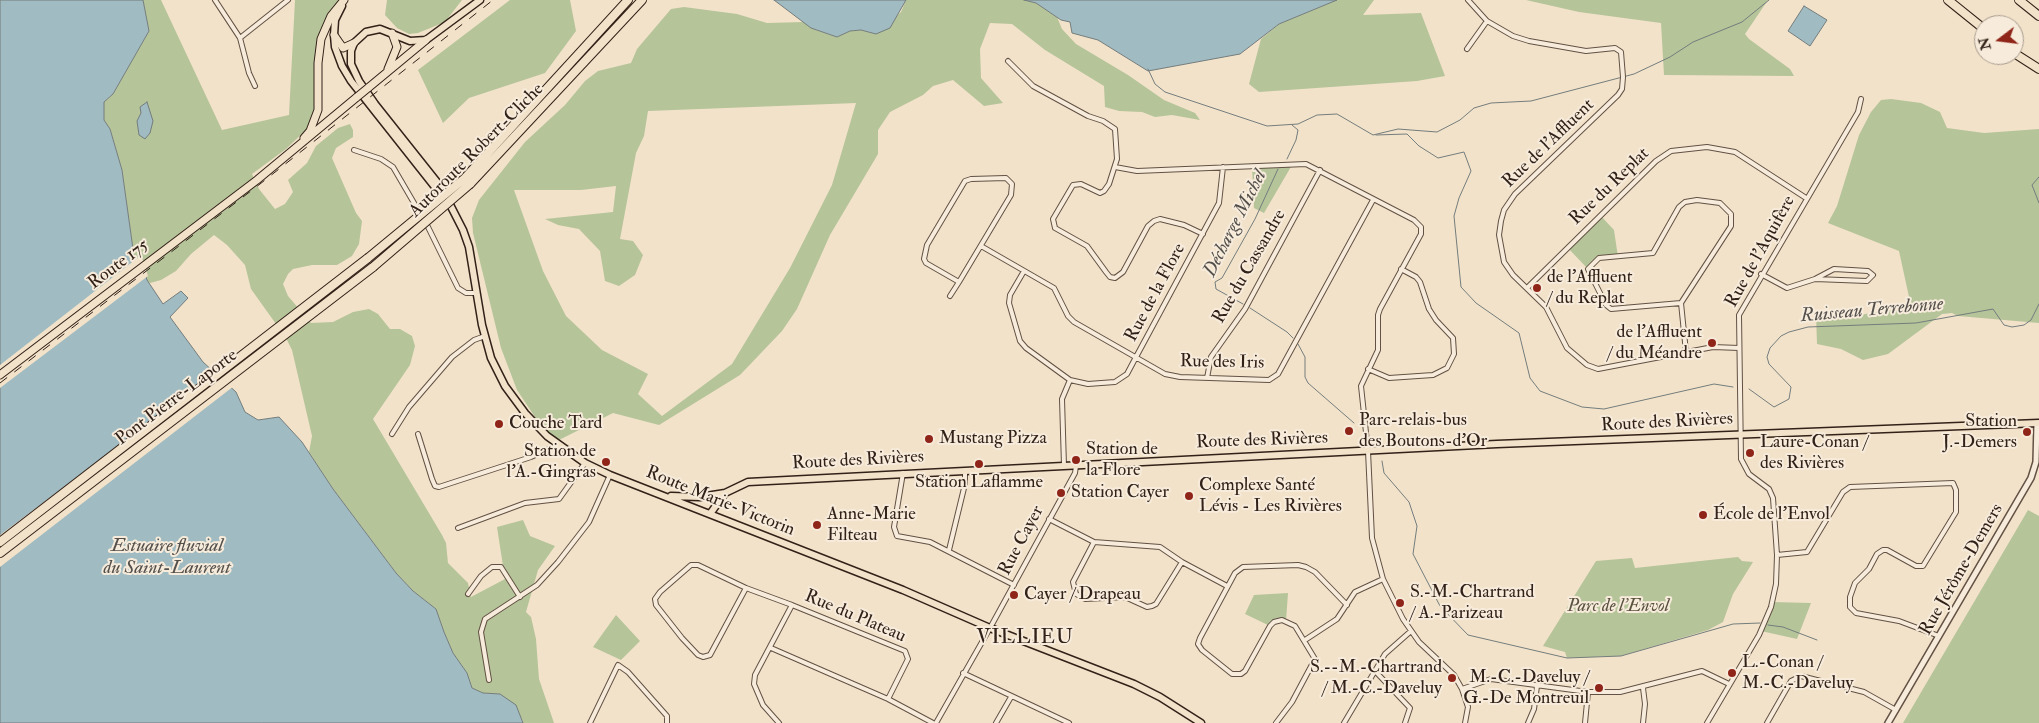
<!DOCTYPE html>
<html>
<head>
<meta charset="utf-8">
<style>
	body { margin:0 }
	#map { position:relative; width:2039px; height:723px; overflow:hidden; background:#f2e2c9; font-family:"IM FELL Double Pica",serif }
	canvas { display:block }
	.north { position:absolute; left:1974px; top:15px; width:50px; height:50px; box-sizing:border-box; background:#f7ecdc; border:1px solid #a89b8e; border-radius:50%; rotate:255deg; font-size:14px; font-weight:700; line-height:20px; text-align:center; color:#322118 }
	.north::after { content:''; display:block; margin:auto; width:18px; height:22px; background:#8f2418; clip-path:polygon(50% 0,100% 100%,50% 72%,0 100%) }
</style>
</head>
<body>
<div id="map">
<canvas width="2039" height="723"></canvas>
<div class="north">N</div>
</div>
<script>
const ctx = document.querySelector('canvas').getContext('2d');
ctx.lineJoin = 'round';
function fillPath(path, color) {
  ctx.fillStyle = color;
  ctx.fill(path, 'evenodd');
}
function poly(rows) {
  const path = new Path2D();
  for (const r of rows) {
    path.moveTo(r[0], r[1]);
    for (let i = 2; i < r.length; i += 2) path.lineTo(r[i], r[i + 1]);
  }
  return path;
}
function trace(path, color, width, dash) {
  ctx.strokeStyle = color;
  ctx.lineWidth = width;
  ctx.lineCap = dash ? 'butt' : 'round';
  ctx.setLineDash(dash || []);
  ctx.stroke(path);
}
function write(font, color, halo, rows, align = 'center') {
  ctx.font = font + ' "IM FELL Double Pica",serif';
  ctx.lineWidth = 4;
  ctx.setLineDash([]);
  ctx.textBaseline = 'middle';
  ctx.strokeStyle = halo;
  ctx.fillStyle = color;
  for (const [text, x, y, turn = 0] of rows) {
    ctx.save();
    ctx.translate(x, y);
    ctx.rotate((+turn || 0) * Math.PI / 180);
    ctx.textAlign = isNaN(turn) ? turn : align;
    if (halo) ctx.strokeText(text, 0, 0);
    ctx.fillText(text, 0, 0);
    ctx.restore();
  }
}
const green = poly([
	[143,0,161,0,222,130,289,115,295,0,338,0,327,18,318,86,314,93,315,108,307,129,286,149,252,174,259,189,275,209,285,204,293,192,288,180,307,163,316,146,338,128,350,124,353,130,353,137,336,148,332,158,356,213,362,221,359,244,352,256,337,265,312,265,293,269,288,274,283,284,288,296,311,323,333,322,353,312,369,309,378,314,390,329,400,329,412,336,415,346,410,365,373,419,442,535,446,543,448,563,468,583,471,597,505,579,497,527,523,520,530,536,555,546,538,570,526,612,531,617,536,639,539,679,554,723,523,723,522,719,500,694,483,693,472,688,467,673,453,653,444,632,436,609,413,591,396,573,333,489,309,452,312,436,292,350,286,338,251,289,245,265,227,245,214,235,191,254,176,271,161,280,150,283,147,281,141,261,134,256,122,170,110,129,104,120,104,102,113,94,149,31],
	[387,0,462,0,445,22,418,33,409,34,397,28,385,15],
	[510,0,570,0,576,31,545,73,469,98,443,123,418,70],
	[906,0,1024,0,1036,3,1057,17,1062,29,1076,44,1128,75,1164,100,1195,113,1200,120,1172,115,1155,117,1142,112,1119,111,1105,107,1104,86,1045,50,1012,24,990,23,980,49,981,78,1003,103,984,106,953,80,933,86,923,95,890,112,878,130,878,154,830,235,797,309,782,331,740,375,659,425,613,413,557,441,539,423,517,390,501,348,473,233,472,218,479,200,525,142,565,105,585,81,598,71,631,63,637,49,671,9,684,7,737,14,767,23,804,22,811,28,837,37,850,31,861,30,876,34,901,12],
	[856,103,832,185,790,268,732,364,662,416,638,394,648,374,602,350,566,316,543,271,514,190,581,190,616,186,613,212,545,219,558,225,579,229,600,251,605,281,619,286,635,275,643,255,633,241,620,239,636,153,644,136,648,111],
	[1337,0,1374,0,1363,15,1421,13,1445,76,1417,81,1259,92,1249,84,1261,39,1279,24],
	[1526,0,1768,0,1745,34,1749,39,1790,69,1794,76,1664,75,1661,23,1579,12],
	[1891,99,1921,103,1940,112,1947,128,1984,133,2039,129,2039,323,1958,316,1952,313,1942,314,1888,354,1863,360,1841,349,1817,344,1816,314,1854,316,1911,306,1899,251,1828,223,1837,206,1859,135,1871,112,1881,100],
	[1292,165,1264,213,1254,208,1252,166],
	[1600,215,1614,230,1618,257,1599,258,1588,269,1567,247],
	[2028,510,2039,516,2039,723,1903,723],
	[1738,557,1742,561,1753,562,1733,594,1723,622,1708,630,1621,656,1567,658,1565,652,1543,646,1596,561,1632,558,1635,568],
	[1288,593,1286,621,1282,620,1270,626,1245,614,1254,595],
	[1772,602,1811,603,1797,639,1761,631],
	[616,615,640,641,621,660,593,647]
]);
const water = poly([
	[0,0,143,0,149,31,113,94,104,102,104,120,110,129,122,170,134,256,141,261,147,280,163,304,181,291,188,298,170,317,203,362,236,392,245,412,258,420,279,417,302,442,333,489,396,573,413,591,436,609,444,632,453,653,467,673,472,688,483,693,500,694,516,705,523,723,0,723,0,0],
	[774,0,906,0,890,28,876,34,861,30,850,31,837,37,811,28,774,0],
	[1024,0,1337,0,1279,24,1240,54,1148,71,1098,40,1072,33,1070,22,1061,20,1036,3,1024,0],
	[1804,6,1827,20,1810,46,1788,31,1804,6],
	[147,102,153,121,150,133,145,139,139,135,137,121,141,113,140,107,147,102]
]);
const pier = poly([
	[140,256,143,260,148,276,0,388,0,365],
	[218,371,234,386,0,567,0,535]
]);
const stream = poly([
	[1148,69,1155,84,1165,92,1267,126,1298,124,1317,115,1337,114,1373,135,1398,129,1437,132,1460,120,1474,108,1491,103,1531,101,1634,74,1670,57,1693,42,1742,22,1769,0],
	[1376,135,1407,134,1419,146,1438,158,1464,152,1471,171,1459,198,1454,216,1461,287,1476,303,1519,333,1530,378,1540,391,1582,407,1604,409,1714,384,1733,387],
	[1287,159,1296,140,1298,130,1292,125],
	[2039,177,2032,185,2039,203],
	[1243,304,1216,289,1215,282,1222,278,1255,219,1278,169],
	[1250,308,1287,332,1293,338],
	[1298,344,1305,357,1305,377,1308,383,1354,423],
	[1749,389,1774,407,1789,399,1791,387,1769,364,1767,357,1770,348,1781,336,1789,332,1808,327,1916,323,1993,309,2004,325,2012,327,2024,325,2031,320,2039,304],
	[1382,461,1384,473,1409,502,1417,526,1413,554,1440,606,1468,635,1567,658,1621,656,1733,624,1760,623],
	[1768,625,1783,627,1817,640]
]);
const minor = poly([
	[215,0,240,38,249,73,255,86],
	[1468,0,1487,21,1513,36,1529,41,1586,51,1615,48,1621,52,1623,77,1622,89,1618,95,1515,194,1504,210,1501,221,1499,235,1504,262,1513,275,1546,307,1567,348,1587,365,1598,369,1713,347,1739,348],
	[240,38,288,0],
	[1467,49,1487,21],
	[1008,61,1033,86,1088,116,1103,121,1115,129,1117,159,1109,184,1104,191,1100,193,1081,184,1073,185,1053,219,1055,228,1087,246,1106,272,1110,277,1115,278,1123,272,1148,226,1154,221,1160,219,1184,225,1203,234],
	[354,150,381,159,393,167,428,227,458,288,466,293,476,293],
	[1115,167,1137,171,1306,164,1414,220,1421,227,1421,234,1380,309,1378,315,1378,350,1361,386,1368,451,1372,538,1383,579,1403,619,1419,642,1454,675,1462,689,1468,707,1465,723],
	[981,246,1054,288,1068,316,1074,322,1165,374,1180,377,1269,380,1278,374,1373,200],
	[1024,271,1010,295,1009,303,1020,341,1026,348,1070,380,1088,384,1115,382,1127,374,1136,357,1219,203,1223,167],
	[1761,274,1787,288,1815,279,1834,269,1868,271,1873,275,1867,281,1815,279],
	[1528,287,1656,161,1671,151,1707,147,1735,152,1806,198],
	[950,296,959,282,1011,195,1012,184,1006,178,971,179,965,181,927,245,924,259,926,263,959,282],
	[1681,303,1731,226,1731,214,1720,203,1697,200,1685,202,1679,207,1653,253,1599,258,1588,269,1606,305,1611,309,1681,303,1686,352],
	[1368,369,1389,378,1433,375,1447,368,1454,354,1453,338,1436,320,1429,309,1420,282,1416,277,1401,269],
	[1207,378,1211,357,1245,309,1320,170],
	[392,434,409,407,452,357,474,340,485,336],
	[418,434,432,479,435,486,439,487,531,457,558,445],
	[1064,466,1062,399,1070,380],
	[903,473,894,527,897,536,930,542,1014,585],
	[1049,519,1094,542,1160,547,1182,562,1227,586],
	[458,528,525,503,559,499,585,463],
	[1094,542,1073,582,1076,594,1085,599,1125,597,1147,607,1152,606,1156,604,1182,562],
	[949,550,965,484,965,471],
	[1777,555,1807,552,1843,492,1850,487,1953,483,1956,490,1956,512,1923,566,1916,566,1887,550,1883,550,1877,554,1869,569,1855,583,1850,597,1850,607,1856,613,1899,621,1939,636],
	[746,588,698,565,691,565,660,592,655,599,656,605,682,638,698,655,703,657,710,655,746,588,792,605,905,651,908,659,888,699],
	[468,594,481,576,492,567,501,567,520,597],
	[1305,640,1337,619,1355,592,1383,579],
	[771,648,888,699,933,723],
	[1375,671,1410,708,1405,723],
	[963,673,1069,723],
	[489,680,481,632,485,619,537,585,558,562,589,522,610,475],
	[1643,688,1645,704,1643,723],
	[1462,689,1491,679,1588,692,1620,692,1702,671,1729,684],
	[590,723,618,665,628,672,667,716,667,723],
	[779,723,763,705,754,684,755,675,792,605],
	[936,723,990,628,1075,473,1076,466],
	[996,723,1011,697],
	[1276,723,1292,702,1315,659,1295,626,1282,620,1274,622,1270,626,1245,671,1241,674,1232,674,1202,650,1198,644,1200,638,1235,573,1243,567,1298,565,1306,567,1315,572,1347,605],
	[1344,723,1385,654,1411,631],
	[1528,723,1534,709,1537,686],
	[1585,723,1588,692],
	[1707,723,1759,635,1771,607,1776,584,1777,555,1773,498,1769,489,1749,474,1741,459,1739,315,1858,112,1861,99],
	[1767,723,1791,681,1801,676,1864,692,1896,710]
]);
const tertiary = poly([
	[1888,723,2031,478,2036,462,2037,423]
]);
const primary = poly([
	[480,0,426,40,410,41,380,29,366,32,354,43,351,51,351,64,359,81,375,104,441,187,463,230,469,247,482,325,491,358,505,386,525,413,547,436,585,463,610,475,903,590,990,628,1134,684,1160,697,1201,723],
	[342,6,335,20,334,35,335,47,342,66,351,81,442,196],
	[671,496,700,497,725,493],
	[710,514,725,493,748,482,1497,444,2039,423]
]);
const trunk = poly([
	[334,35,343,48,354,43],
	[388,69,397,47,392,33],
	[368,88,426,40],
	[304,138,310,131,318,110,318,63,321,39,331,16,344,0],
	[0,375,257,180,357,97]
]);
const motorway = poly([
	[1948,0,1984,29],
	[2019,0,2039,16],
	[2014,53,2039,69],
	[465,178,628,0],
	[470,184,642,0],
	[0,542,368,258],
	[0,553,373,267]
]);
const rail = poly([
	[0,383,260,184,493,0]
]);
const trunkBridge = poly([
	[357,97,368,88]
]);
const motorwayBridge = poly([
	[368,258,465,178],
	[373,267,470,184]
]);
const markers = [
	[1537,288,5,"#8f2418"],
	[1712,343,5,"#8f2418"],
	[499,424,5,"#8f2418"],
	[1349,431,5,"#8f2418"],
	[2027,432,5,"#8f2418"],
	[929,439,5,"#8f2418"],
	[1750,453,5,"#8f2418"],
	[1076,460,5,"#8f2418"],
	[606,462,5,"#8f2418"],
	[979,464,5,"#8f2418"],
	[1061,493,5,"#8f2418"],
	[1189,496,5,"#8f2418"],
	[1703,515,5,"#8f2418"],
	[817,525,5,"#8f2418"],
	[1014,595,5,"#8f2418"],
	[1400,603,5,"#8f2418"],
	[1732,673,5,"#8f2418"],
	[1452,678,5,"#8f2418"],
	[1599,688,5,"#8f2418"]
];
const streetNames = [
	["Rue de l'Affluent",1549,144,-44],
	["Autoroute Robert-Cliche",477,151,-45],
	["Rue du Replat",1610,187,-44],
	["Rue de l'Aquifère",1761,252,-61],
	["Route 175",119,265,-37],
	["Rue du Cassandre",1250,267,-60],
	["Rue de la Flore",1156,293,-62],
	["Rue des Iris",1222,363,1],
	["Pont Pierre-Laporte",177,398,-37],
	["Route des Rivières",1667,423,-3],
	["Route des Rivières",1262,441,-2],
	["Route des Rivières",858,461,-3],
	["Route Marie-Victorin",720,502,22],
	["Rue Cayer",1022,541,-62],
	["Rue Jérôme-Demers",1962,570,-60],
	["Rue du Plateau",855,617,23]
];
const poiNames = [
	["de l'Affluent",1547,278],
	["/ du Replat",1547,299],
	["de l'Affluent",1702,333,"right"],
	["/ du Méandre",1702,354,"right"],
	["Parc-relais-bus",1359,421],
	["des Boutons-d'Or",1359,442],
	["Station",2017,422,"right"],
	["J.-Demers",2017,443,"right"],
	["Couche Tard",509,424],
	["Mustang Pizza",939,439],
	["Laure-Conan /",1760,443],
	["des Rivières",1760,464],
	["Station de",1086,450],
	["la Flore",1086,471],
	["Station de",596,452,"right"],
	["l'A.-Gingras",596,473,"right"],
	["Station Laflamme",979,483,"center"],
	["Complexe Santé",1199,486],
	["Lévis - Les Rivières",1199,507],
	["Station Cayer",1071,493],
	["Anne-Marie",827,515],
	["Filteau",827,536],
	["École de l'Envol",1713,515],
	["S.-M.-Chartrand",1410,593],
	["/ A.-Parizeau",1410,614],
	["Cayer / Drapeau",1024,595],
	["L.-Conan /",1742,663],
	["M.-C.-Daveluy",1742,684],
	["S.--M.-Chartrand",1442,668,"right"],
	["/ M.-C.-Daveluy",1442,689,"right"],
	["M.-C.-Daveluy /",1589,678,"right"],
	["G.-De Montreuil",1589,699,"right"]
];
const parkNames = [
	["Parc de l'Envol",1618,607]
];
const waterNames = [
	["Décharge Michel",1236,224,-63],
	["Ruisseau Terrebonne",1872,311,-5],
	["Estuaire fluvial",167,547],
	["du Saint-Laurent",167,569]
];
const quarterNames = [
	["VILLIEU",1025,639]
];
fillPath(green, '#b6c49a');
fillPath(water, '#a0bbc1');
trace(water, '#747d7d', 1);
fillPath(pier, '#f2e2c9');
trace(stream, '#747d7d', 1);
trace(minor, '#625144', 6);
trace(tertiary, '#625144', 8);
trace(primary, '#322118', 9);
trace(trunk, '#322118', 9);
trace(motorway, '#322118', 10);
trace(minor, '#f7ecdc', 4);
trace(tertiary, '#f7ecdc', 5);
trace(primary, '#f2e2c9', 6);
trace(trunk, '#f2e2c9', 7);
trace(motorway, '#f2e2c9', 8);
trace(rail, '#322118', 1, [9, 9]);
trace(trunkBridge, '#322118', 9, []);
trace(motorwayBridge, '#322118', 10, []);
trace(trunkBridge, '#f2e2c9', 7);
trace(motorwayBridge, '#f2e2c9', 8);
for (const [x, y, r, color] of markers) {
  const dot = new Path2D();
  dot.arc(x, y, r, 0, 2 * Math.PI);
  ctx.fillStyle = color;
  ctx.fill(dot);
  trace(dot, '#f7ecdc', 2);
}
write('18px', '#322118', '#f7ecdc', streetNames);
write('18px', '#322118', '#f7ecdc', poiNames, 'left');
write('italic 18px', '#5a523f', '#f7ecdc', parkNames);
write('italic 19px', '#534f4b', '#f7ecdc', waterNames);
ctx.letterSpacing = '1px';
write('20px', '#322118', '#f7ecdc', quarterNames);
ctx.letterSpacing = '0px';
</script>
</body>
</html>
